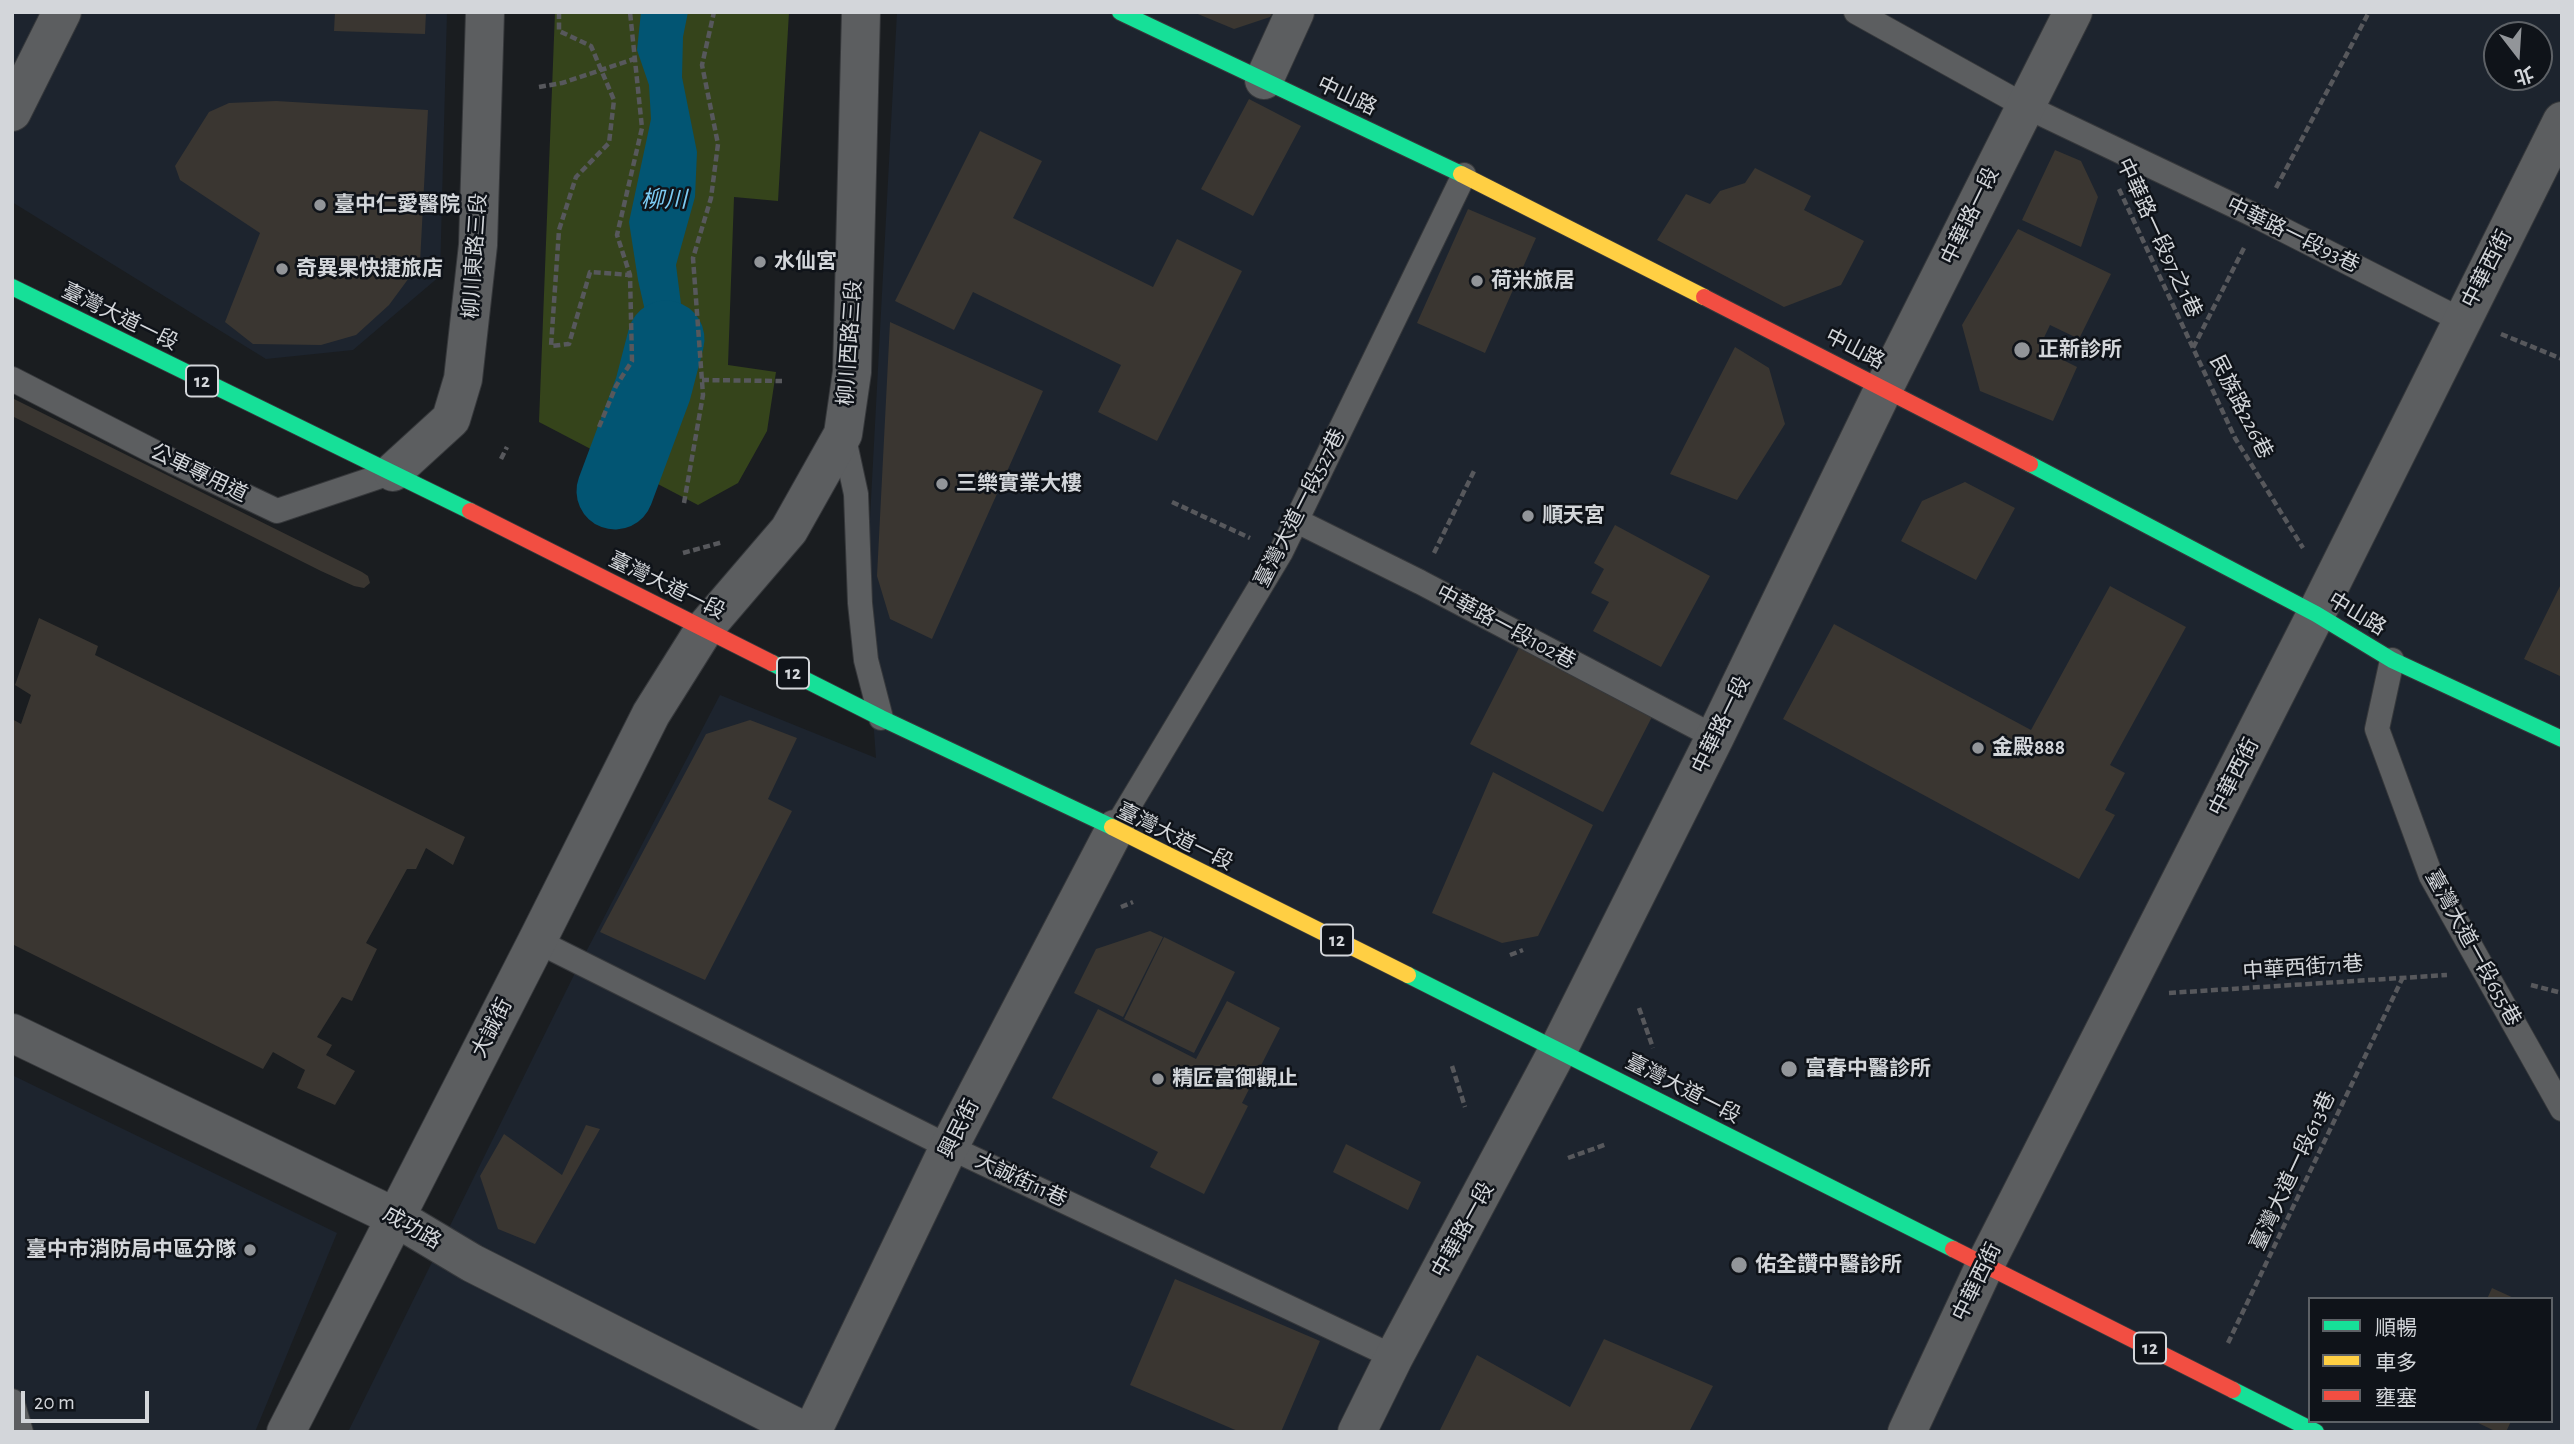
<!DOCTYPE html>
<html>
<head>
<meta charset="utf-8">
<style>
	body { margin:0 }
	#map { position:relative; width:2574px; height:1444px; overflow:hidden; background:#1a1d20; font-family:"Alegreya Sans","Noto Sans TC",sans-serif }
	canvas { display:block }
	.frame { position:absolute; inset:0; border:14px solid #d3d6da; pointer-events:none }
	.legend { position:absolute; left:2308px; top:1297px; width:245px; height:126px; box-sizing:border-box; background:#0f1319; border:2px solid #5d6166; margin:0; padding:9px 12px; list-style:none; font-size:21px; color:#d3d6da }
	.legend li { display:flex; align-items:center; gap:14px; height:35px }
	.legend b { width:35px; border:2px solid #5d6166 }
	.north { position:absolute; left:2483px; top:21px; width:70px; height:70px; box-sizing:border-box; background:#0f1319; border:2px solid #5d6166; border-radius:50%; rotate:163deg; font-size:19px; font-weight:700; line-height:28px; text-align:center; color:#d3d6da }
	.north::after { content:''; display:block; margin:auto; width:24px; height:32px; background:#929599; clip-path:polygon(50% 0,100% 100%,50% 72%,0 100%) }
	.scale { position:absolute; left:21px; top:1391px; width:128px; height:32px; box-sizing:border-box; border:4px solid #d3d6da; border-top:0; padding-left:9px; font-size:21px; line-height:24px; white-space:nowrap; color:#d3d6da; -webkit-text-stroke:5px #0f1319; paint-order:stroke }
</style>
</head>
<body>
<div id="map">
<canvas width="2574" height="1444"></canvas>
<div class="frame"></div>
<ul class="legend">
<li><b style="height:9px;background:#16e098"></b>順暢</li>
<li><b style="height:9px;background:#ffcf43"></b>車多</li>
<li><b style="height:9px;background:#f24e42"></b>壅塞</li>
</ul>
<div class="north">北</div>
<div class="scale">20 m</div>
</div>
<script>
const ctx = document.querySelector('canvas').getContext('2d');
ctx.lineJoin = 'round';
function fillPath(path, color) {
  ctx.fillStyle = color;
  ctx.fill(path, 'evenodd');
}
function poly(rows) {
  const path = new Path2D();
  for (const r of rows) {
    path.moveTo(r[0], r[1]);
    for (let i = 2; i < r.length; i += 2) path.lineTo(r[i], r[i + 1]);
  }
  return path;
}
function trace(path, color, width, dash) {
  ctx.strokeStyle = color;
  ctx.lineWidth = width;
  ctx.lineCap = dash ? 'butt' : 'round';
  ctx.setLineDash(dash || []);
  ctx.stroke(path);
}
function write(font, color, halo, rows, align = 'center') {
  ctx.font = font + ' "Alegreya Sans","Noto Sans TC",sans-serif';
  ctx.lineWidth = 5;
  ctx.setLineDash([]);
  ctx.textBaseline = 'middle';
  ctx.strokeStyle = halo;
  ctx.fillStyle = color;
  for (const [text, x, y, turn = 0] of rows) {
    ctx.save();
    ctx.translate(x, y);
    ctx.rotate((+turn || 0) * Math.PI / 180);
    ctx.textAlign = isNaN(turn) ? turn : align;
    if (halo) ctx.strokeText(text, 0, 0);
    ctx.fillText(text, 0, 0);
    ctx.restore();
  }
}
const built = poly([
	[12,12,447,12,440,276,353,350,266,359,12,202],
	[897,12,2562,12,2562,1432,348,1432,575,973,720,695,876,758,865,612],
	[2497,35,2539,35,2539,77,2497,77],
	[2310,1299,2551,1299,2551,1421,2310,1421],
	[12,1075,337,1233,255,1432,12,1432]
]);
const green = poly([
	[555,12,789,12,778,201,734,197,728,365,776,372,767,431,738,483,698,505,539,422]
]);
const water = poly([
	[641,12,688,12,683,37,682,77,697,152,695,197,676,265,686,343,684,386,678,431,664,452,615,433,648,324,638,280,629,222,651,119,649,85,637,50]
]);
const river = poly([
	[615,491,653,389,666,339]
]);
const building = poly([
	[335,12,426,12,425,34,334,31],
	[1193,12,1273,12,1270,17,1234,29],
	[1249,99,1301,126,1253,216,1201,189],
	[276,101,428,110,420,263,389,305,356,335,321,345,253,344,225,322,260,233,180,180,175,166,209,112,229,103],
	[980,131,1042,161,1013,218,1153,287,1177,239,1242,271,1157,441,1098,412,1121,365,973,292,954,330,895,301],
	[2055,150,2081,161,2098,197,2081,247,2022,220],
	[1755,168,1811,196,1804,210,1864,241,1841,285,1784,307,1657,240,1686,194,1710,204,1720,191,1745,183],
	[1468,209,1536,238,1485,353,1417,323],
	[2018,229,2111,274,2079,339,2050,325,2039,348,2077,367,2053,421,1980,391,1962,325],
	[890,322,1043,391,932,639,890,619,877,576],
	[1735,347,1769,368,1785,424,1737,500,1670,474],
	[12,398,362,572,368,576,370,583,364,588,354,586,321,571,12,416],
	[1965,482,2015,508,1976,580,1901,541,1922,501],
	[1615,525,1710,576,1661,667,1593,631,1609,602,1591,593,1604,569,1594,563],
	[2562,582,2562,677,2524,659],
	[2110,586,2186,627,2110,765,2125,773,2105,810,2115,815,2079,879,1783,719,1834,624,2031,730],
	[39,618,98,646,95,655,465,837,453,865,426,848,416,869,407,869,366,943,377,949,352,1001,342,997,317,1037,332,1045,326,1055,355,1071,335,1105,297,1088,305,1070,273,1052,263,1069,12,944,12,719,21,724,31,695,15,685],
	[1520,646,1654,713,1603,812,1470,744],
	[750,720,797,738,768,799,792,811,705,980,600,932,706,734],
	[1493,772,1593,825,1538,936,1502,943,1432,913],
	[1150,931,1163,937,1123,1017,1074,993,1096,949],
	[1164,937,1235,972,1194,1053,1124,1019],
	[1227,1001,1280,1028,1242,1103,1248,1106,1204,1194,1150,1167,1158,1152,1052,1098,1098,1009,1196,1059],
	[586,1125,600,1129,535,1244,498,1229,480,1176,504,1134,562,1175],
	[1346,1144,1421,1182,1408,1210,1333,1172],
	[1175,1279,1320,1341,1281,1432,1240,1432,1130,1385],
	[2492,1288,2516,1299,2487,1299],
	[1604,1339,1713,1386,1689,1432,1439,1432,1477,1355,1570,1407],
	[2474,1421,2511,1421,2506,1432,2497,1432]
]);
const path = poly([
	[559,12,559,31,591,46,614,100,609,143,576,177,559,230,551,346,569,344,590,272,630,275],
	[539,87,562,83,634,59],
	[2276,188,2369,12],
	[2119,189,2193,348],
	[2244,248,2193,348,2235,438,2303,548],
	[2501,334,2562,359],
	[702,380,782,381],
	[599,427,616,386,632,361,630,275,617,235,642,128,630,12],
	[501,459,507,447],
	[1172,502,1250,538],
	[684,503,703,395,693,258,711,198,718,144,702,65,714,12],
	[683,553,723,542],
	[1434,553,1475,469],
	[1121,907,1133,902],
	[1510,955,1523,950],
	[2531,985,2562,993],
	[2169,993,2447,975],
	[1639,1008,1653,1048],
	[1452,1066,1465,1107],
	[1568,1158,1607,1144],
	[2228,1343,2403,977]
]);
const lane = poly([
	[1856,12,2025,106,2260,218,2461,320],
	[12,379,174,462,277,511,393,472],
	[843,434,856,494,860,603,866,660,881,718],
	[1295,520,1420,582,1715,737],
	[2392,660,2377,729,2431,876,2562,1109],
	[1115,829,1281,552,1464,175],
	[537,941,949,1147,1394,1357],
	[12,1401,21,1432]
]);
const street = poly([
	[1264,80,1295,12],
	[12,112,62,12],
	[393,472,451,419,463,379,478,245,485,12],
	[12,1033,395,1217,472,1263,806,1432],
	[286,1432,537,941,651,714,705,628,789,530,843,434,852,372,861,12],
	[812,1432,949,1147,1115,829],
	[1357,1432,1394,1357,1558,1050,1715,737,1884,388,2073,12],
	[1907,1432,1985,1265,2316,614,2562,121]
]);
const fast = poly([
	[1120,12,1461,174],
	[12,287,470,511],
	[2030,464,2316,614,2392,660,2562,739],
	[772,663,881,718,1112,827],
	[1408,975,1953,1249],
	[2233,1390,2316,1432]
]);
const slow = poly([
	[1461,174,1704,297],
	[1112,827,1408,975]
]);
const jam = poly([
	[1704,297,2030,464],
	[470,511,772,663],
	[1953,1249,2233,1390]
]);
const markers = [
	[320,205,7,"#929599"],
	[760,262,7,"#929599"],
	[282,269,7,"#929599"],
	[1477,281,7,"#929599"],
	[2022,350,9,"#929599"],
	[942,484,7,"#929599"],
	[1528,516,7,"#929599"],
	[1978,748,7,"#929599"],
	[1789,1069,9,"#929599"],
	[1158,1079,7,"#929599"],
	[250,1250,7,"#929599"],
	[1739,1265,9,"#929599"]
];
const shields = [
	[202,381,32],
	[793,673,32],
	[1337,940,32],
	[2150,1348,32]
];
const shieldNames = [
	["12",202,381],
	["12",793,673],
	["12",1337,940],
	["12",2150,1348]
];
const streetNames = [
	["中山路",1347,96,25],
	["中華路一段",1970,216,-64],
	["中華路一段93巷",2293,235,26],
	["中華路一段97之1巷",2159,238,65],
	["柳川東路三段",475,256,-86],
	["中華西街",2487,269,-63],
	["臺灣大道一段",120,317,26],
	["柳川西路三段",850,343,-86],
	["中山路",1855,349,27],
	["民族路226巷",2241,407,63],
	["公車專用道",199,473,26],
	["臺灣大道一段527巷",1300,508,-63],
	["臺灣大道一段",667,586,26],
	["中山路",2357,614,31],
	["中華路一段102巷",1506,627,28],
	["中華路一段",1721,725,-64],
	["中華西街",2234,777,-63],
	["臺灣大道一段",1175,837,26],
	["臺灣大道一段655巷",2473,948,61],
	["中華西街71巷",2303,968,-4],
	["大誠街",492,1028,-63],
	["臺灣大道一段",1683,1089,27],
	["興民街",959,1129,-63],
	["臺灣大道一段613巷",2293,1171,-65],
	["大誠街11巷",1021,1180,25],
	["成功路",412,1228,30],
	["中華路一段",1463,1230,-61],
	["中華西街",1977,1282,-64]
];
const poiNames = [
	["臺中仁愛醫院",334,205],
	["水仙宮",774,262],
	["奇異果快捷旅店",296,269],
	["荷米旅居",1491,281],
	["正新診所",2038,350],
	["三樂實業大樓",956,484],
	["順天宮",1542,516],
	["金殿888",1992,748],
	["富春中醫診所",1805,1069],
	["精匠富御觀止",1172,1079],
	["臺中市消防局中區分隊",236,1250,"right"],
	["佑全讚中醫診所",1755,1265]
];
const waterNames = [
	["柳川",664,200]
];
fillPath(built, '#1d242e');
fillPath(green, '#35441b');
fillPath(water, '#025573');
trace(river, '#025573', 77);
fillPath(building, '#3a3631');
trace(lane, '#36383b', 26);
trace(street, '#36383b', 40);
trace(fast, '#36383b', 18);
trace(slow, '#36383b', 18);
trace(jam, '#36383b', 18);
trace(path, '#57585c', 4.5, [7, 3.5]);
trace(lane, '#5c5e60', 24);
trace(street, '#5c5e60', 38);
trace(fast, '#16e098', 16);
trace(slow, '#ffcf43', 16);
trace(jam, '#f24e42', 16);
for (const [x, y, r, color] of markers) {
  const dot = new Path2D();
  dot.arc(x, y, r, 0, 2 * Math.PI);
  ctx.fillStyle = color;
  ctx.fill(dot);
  trace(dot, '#0f1319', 2.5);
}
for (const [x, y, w] of shields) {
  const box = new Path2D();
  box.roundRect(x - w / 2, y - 15.5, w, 31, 5);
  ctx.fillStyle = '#0f1319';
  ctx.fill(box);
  trace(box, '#d3d6da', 2);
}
write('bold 19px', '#d3d6da', null, shieldNames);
write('21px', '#d3d6da', '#0f1319', streetNames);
write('bold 21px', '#d3d6da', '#0f1319', poiNames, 'left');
write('italic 23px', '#7dccf4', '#0f1319', waterNames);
</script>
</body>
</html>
